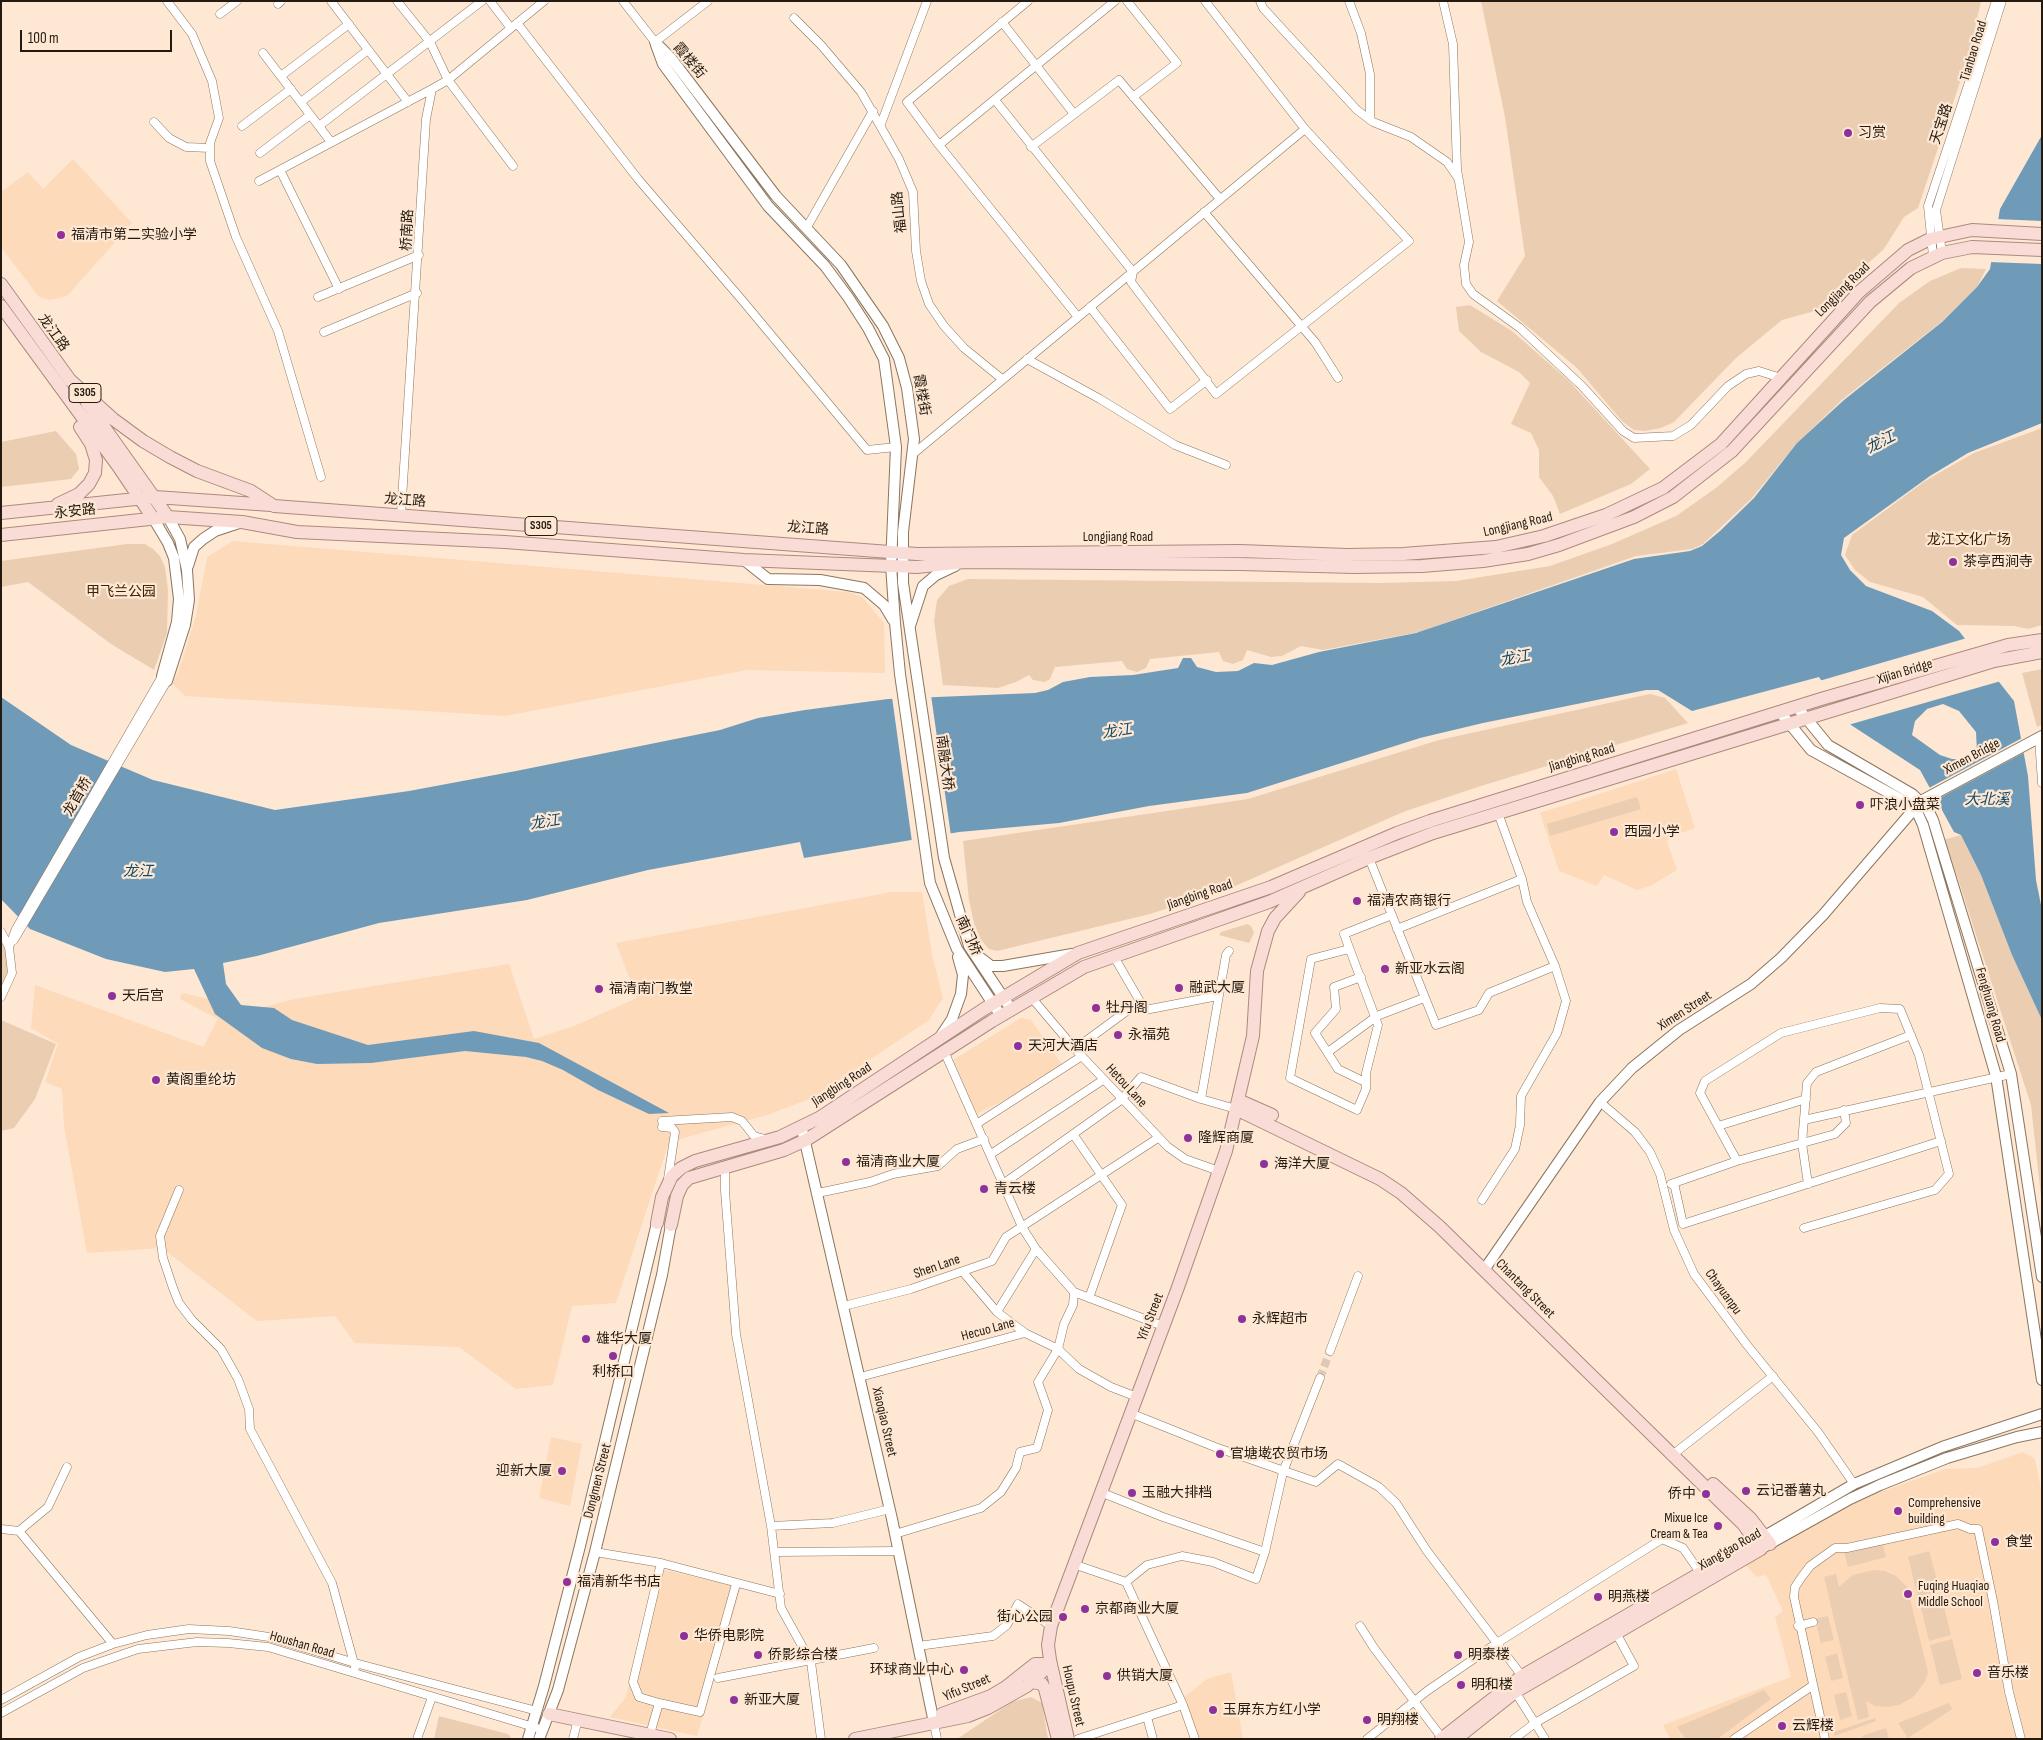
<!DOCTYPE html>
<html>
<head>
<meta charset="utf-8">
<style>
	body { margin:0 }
	#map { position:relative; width:2043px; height:1740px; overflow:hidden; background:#fee8d3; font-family:"Sofia Sans Condensed",sans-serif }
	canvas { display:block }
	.frame { position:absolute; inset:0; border:2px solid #241a10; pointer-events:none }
	.scale { position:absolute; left:20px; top:30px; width:152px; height:22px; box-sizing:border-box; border:2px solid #241a10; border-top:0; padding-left:6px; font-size:15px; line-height:18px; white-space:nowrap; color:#241a10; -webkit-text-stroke:4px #fee8d3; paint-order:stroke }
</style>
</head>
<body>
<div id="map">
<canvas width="2043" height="1740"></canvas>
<div class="frame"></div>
<div class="scale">100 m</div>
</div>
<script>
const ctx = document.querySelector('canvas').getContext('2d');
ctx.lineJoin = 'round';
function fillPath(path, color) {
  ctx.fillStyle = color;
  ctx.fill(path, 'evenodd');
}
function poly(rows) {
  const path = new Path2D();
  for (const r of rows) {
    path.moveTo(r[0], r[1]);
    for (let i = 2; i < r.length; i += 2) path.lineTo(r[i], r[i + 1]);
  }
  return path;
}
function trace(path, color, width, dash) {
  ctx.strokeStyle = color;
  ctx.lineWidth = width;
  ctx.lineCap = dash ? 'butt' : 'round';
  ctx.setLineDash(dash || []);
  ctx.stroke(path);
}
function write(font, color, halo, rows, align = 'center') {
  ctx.font = font + ' "Sofia Sans Condensed","Noto Sans SC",sans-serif';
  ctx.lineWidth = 4.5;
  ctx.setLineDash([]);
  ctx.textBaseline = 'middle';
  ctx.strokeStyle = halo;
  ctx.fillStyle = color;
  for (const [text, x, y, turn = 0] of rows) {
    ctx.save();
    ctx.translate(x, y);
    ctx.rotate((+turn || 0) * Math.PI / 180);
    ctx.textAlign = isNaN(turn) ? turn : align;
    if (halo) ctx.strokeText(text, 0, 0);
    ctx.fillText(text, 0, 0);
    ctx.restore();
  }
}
const built = poly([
	[73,159,132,223,67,296,50,300,39,297,1,247,1,192,28,172,43,189],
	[233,541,848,592,862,597,884,623,885,673,747,670,505,716,185,696,172,683,178,673,196,616,207,557],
	[1676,769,1695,828,1670,837,1667,842,1677,870,1650,886,1637,890,1604,875,1597,886,1559,871,1540,813],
	[892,892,922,892,932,954,943,998,929,1020,812,1098,767,1115,669,1142,616,1303,572,1306,553,1385,516,1389,459,1347,355,1343,335,1316,257,1321,162,1248,87,1253,64,1126,62,1089,45,1082,58,1044,31,1028,35,985,203,1047,218,1019,180,999,182,993,256,1009,295,999,509,964,534,1039,574,1026,637,998,616,943],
	[1021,1018,1031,1020,1065,1069,977,1114,953,1060],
	[551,1437,582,1444,570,1506,539,1498],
	[2023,1452,2035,1459,2042,1494,2042,1739,1670,1739,1663,1725,1791,1677,1775,1617,1783,1611,1766,1575,1756,1577,1746,1565,1803,1528,1858,1500,1945,1469,1977,1468],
	[657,1568,741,1588,697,1736,610,1717,626,1697],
	[1231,1672,1243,1739,1198,1739,1183,1698,1207,1679]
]);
const green = poly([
	[1481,1,1981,1,1969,55,1918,208,1904,217,1884,249,1815,311,1782,320,1736,358,1674,422,1661,428,1645,431,1634,430,1622,421,1577,368,1497,301,1525,256,1505,117],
	[1961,268,1986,269,1977,287,1941,322,1843,399,1797,443,1752,498,1703,544,1692,549,1636,556,1419,632,1323,650,1301,646,1282,656,1271,657,1247,650,1243,660,1233,664,1223,661,1219,652,1150,659,1146,668,1137,672,1127,669,1122,661,1055,667,1050,679,1045,682,1033,680,1029,675,1016,682,998,688,943,685,934,621,937,600,949,586,968,579,1381,583,1456,581,1550,566,1612,544,1676,516,1716,488,1746,462,1899,303,1930,281],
	[1470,305,1512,331,1569,381,1650,469,1631,484,1560,514,1553,496,1539,477,1539,450,1531,433,1511,424,1530,383,1519,372,1481,352,1459,331,1456,307],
	[2042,428,2042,625,2028,629,2014,626,1957,625,1923,597,1870,582,1855,570,1845,555,1852,535,1925,481,1974,453],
	[56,431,76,454,79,469,71,479,1,487,1,442],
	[127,544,145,544,153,549,160,556,165,567,168,590,167,633,154,670,111,644,28,582,1,587,1,561],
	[2042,669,2042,724,2037,727,2022,673],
	[1650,694,1665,698,1688,723,1481,786,1403,812,1233,887,1150,914,997,951,989,949,981,940,974,923,969,900,963,841,1248,799,1439,740],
	[1637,797,1641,809,1550,836,1547,824],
	[1961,835,1981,875,2012,955,2042,1020,2042,1206,2031,1105,1958,879,1943,840],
	[1247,924,1251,926,1254,933,1249,943,1219,935,1221,932],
	[1,941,7,952,9,974,1,992],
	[1,1020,56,1044,35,1099,14,1128,1,1131],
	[1882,1542,1886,1557,1848,1567,1844,1551],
	[1929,1551,1940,1591,1918,1597,1908,1557],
	[1874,1570,1884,1571,1896,1576,1907,1587,1928,1672,1925,1682,1912,1698,1899,1705,1888,1707,1875,1706,1866,1701,1869,1717,1858,1720,1824,1577,1836,1574,1839,1587,1853,1575],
	[1941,1595,1951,1635,1929,1641,1919,1600],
	[1828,1616,1834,1640,1821,1643,1815,1619],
	[1952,1639,1962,1679,1940,1685,1930,1645],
	[1837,1653,1843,1678,1831,1681,1825,1657],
	[1764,1690,1771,1699,1717,1739,1686,1739,1677,1727],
	[1846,1692,1852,1716,1840,1720,1834,1695],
	[1031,1697,1042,1703,1048,1739,957,1739,1012,1702],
	[1949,1703,1952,1709,1908,1738,1898,1723],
	[439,1716,508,1734,512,1739,434,1739],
	[1875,1718,1876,1721,1834,1736,1834,1732],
	[1886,1728,1889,1739,1863,1739,1862,1736]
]);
const water = poly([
	[2042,135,2042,423,1968,453,1930,476,1844,538,1841,555,1850,570,1866,586,1932,611,1959,631,2014,701,2028,776,2036,880,2042,910,2042,1020,2012,955,1981,875,1961,835,1954,832,1920,770,1851,725,1819,677,1692,711,1658,690,1646,690,1483,723,1420,738,1247,793,1149,806,1059,823,959,832,804,858,800,842,648,870,527,900,379,923,257,956,223,963,226,984,241,1005,274,1008,292,1020,368,1045,474,1031,539,1043,669,1113,649,1114,598,1090,563,1070,542,1061,526,1057,465,1051,371,1063,317,1064,291,1059,262,1048,215,1014,194,969,165,972,106,959,30,929,1,899,1,697,71,745,153,780,275,810,409,791,516,771,720,730,758,718,805,710,888,699,1035,693,1048,690,1063,682,1090,677,1133,675,1178,668,1183,658,1191,658,1197,667,1216,672,1238,671,1254,663,1272,665,1319,652,1416,633,1634,559,1690,551,1702,546,1720,531,1754,498,1797,443,1844,400,1942,322,1977,287,1990,269,2000,209],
	[1943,704,1959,711,1976,732,1977,752,1969,759,1952,759,1940,755,1912,735,1915,721,1927,709]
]);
const pier = poly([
	[1996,219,2042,221,2042,264,1989,262],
	[1967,638,2001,681,1848,725,1819,681],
	[931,695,951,836,912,842,892,697],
	[2024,737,2027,751,1934,801,1927,789]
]);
const minorTunnel = poly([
	[1320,1378,1330,1351]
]);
const minor = poly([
	[167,1,192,34,212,81,219,118,210,143,210,161,236,237,278,331,321,477],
	[331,1,408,102],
	[397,1,430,42,448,80,513,166],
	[490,1,510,27],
	[623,1,655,42,708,1],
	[1028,1,907,102,939,145,1078,317],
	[1127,1,1177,63,1133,97],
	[1260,1,1263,8,1357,110,1373,122,1411,137,1447,162,1458,178],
	[1349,1,1361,33,1370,74,1370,120],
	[1443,1,1453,44,1457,169,1469,242,1464,265,1466,284,1473,294,1520,328,1582,386,1623,431,1634,438,1673,436,1691,425,1728,386,1746,374,1759,371,1781,378],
	[278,4,281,1],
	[220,14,237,1],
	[794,18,821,45,861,92,899,159,913,192,916,251,921,281,929,304,944,326,964,348,1002,379],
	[1002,22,1074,114],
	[517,23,638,179,742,300,867,450,896,447],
	[263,53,331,142],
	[281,76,349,24],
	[995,100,1133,272],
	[301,102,368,50],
	[154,122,169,138,186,147,210,148],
	[881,124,927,1],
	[242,126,291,89],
	[319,126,482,1],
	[939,145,1115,1],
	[1031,147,1119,80,1220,199],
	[260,153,310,115],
	[280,170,339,289],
	[259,181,432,89],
	[1204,212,1315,342,1338,378],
	[807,227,873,111],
	[1942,253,1936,210,2002,1],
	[1933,256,1928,206,1996,1],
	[1133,272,1131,282,1216,394,1409,241,1305,129,1205,1],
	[318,297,419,255],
	[1090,307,1170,409,1207,380],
	[324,332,417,293],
	[1027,359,1100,399,1175,445,1226,465],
	[913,454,1305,129],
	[401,515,426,119,432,89,448,80,544,1],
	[2039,738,2042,783],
	[1369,858,1436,1025,1479,1010,1489,993,1555,966],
	[1397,929,1522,879],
	[1,932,9,947,12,973,1,997],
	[14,940,167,681],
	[9,947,16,929,161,678],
	[1349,949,1311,959,1290,1078,1357,1110,1366,1089,1366,1073,1378,1025,1344,934,1392,915],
	[1113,955,1145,1010,1218,996],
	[1361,977,1334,987,1336,1009,1315,1033,1338,1069,1365,1082],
	[1031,997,1075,1049,1168,1147,1185,1159,1219,1171],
	[1075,1049,1139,1002],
	[944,1051,1022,1227,1036,1249,1074,1292,1163,1326],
	[1328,1052,1377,1016,1424,998],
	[1201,1099,1226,955,1229,951],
	[1600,1102,1635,1132,1650,1152,1660,1174,1674,1230,1694,1274,1747,1345,1818,1432,1854,1484],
	[1804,1120,2011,1074],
	[662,1121,732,1117,742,1121,754,1136,765,1139],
	[978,1123,1082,1056],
	[1718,1126,1806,1099],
	[662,1127,672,1128,675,1132,668,1179],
	[1073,1134,1122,1205,1089,1298],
	[991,1154,1103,1080],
	[1737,1161,1700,1093,1705,1081,1781,1033,1880,1008,1900,1009,1919,1055,1949,1174,1935,1190,1804,1228],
	[725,1166,725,1191,736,1334,771,1526,781,1608,811,1662,821,1739],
	[1674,1183,1683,1224,1941,1141],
	[1003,1184,1121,1100,1141,1077,1201,1099,1236,1109],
	[1671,1184,1737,1161,1835,1134,1846,1123,1844,1110],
	[1808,1184,1802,1143,1807,1083,1816,1072,1911,1035],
	[179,1190,160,1236,163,1258,173,1288,179,1303,192,1320,221,1349,238,1379,249,1409,250,1429,332,1583,355,1667],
	[818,1193,870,1182,893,1174,938,1166,957,1149,984,1139],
	[1482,1200,1515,1149,1520,1125,1521,1096,1557,1033,1566,1001,1555,966,1527,902,1522,879,1498,813],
	[963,1272,997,1312,1025,1333],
	[844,1306,911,1289,992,1261,1006,1237,1158,1138],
	[997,1312,1036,1249],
	[1330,1351,1358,1276],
	[860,1377,1025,1333,1058,1349,1079,1369,1111,1387,1137,1397],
	[1130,1413,1215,1447,1316,1482,1338,1464,1379,1487,1396,1503,1427,1551,1522,1676],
	[1671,1456,1773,1376],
	[67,1467,48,1507,19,1531,113,1644],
	[1100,1492,1163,1517,1265,1552],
	[771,1526,833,1523,890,1509],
	[1,1529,19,1531],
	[895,1534,981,1508,1001,1492,1016,1468,1020,1452,1037,1448,1048,1410,1038,1382,1058,1349,1064,1324,1073,1305,1074,1292],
	[595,1552,661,1563,780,1594],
	[775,1552,898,1551],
	[661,1563,633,1682,639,1697,659,1703,700,1712,736,1584],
	[1073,1564,1126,1582,1183,1705,1195,1739],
	[1126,1582,1147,1565,1182,1556,1213,1562,1256,1579,1265,1552,1283,1472,1320,1378],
	[1360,1626,1374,1648,1442,1738],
	[1798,1626,1813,1622],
	[918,1646,993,1636,1007,1625,1018,1604,1051,1626],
	[718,1678,874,1648],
	[1514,1690,1545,1739],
	[1,1700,79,1657,113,1644,147,1635,189,1629,229,1631,269,1637,355,1663,537,1711],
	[1,1713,83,1668,138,1649,197,1642,228,1643,268,1647,537,1728],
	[1147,1717,1153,1739],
	[934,1723,937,1739],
	[650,1734,659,1703],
	[417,1739,432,1697],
	[573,1739,578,1719],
	[1078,1739,1183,1705],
	[1367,1739,1427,1691,1497,1643,1662,1539,1683,1548,1701,1574],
	[1514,1739,1535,1723,1634,1666,1615,1631],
	[1734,1739,1812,1686],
	[1825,1739,1794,1597,1795,1587,1801,1578,1810,1566,1835,1548,1847,1548,1958,1524,1970,1529,1978,1529,1993,1601,2009,1692,2021,1739]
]);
const tertiary = poly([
	[655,42,671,58,776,196,841,265,883,326,899,358,907,388,914,439,903,532,903,583,944,858,969,946,1011,1009],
	[656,45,663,64,768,206,825,266,848,297,868,328,884,359,896,447,891,565,895,623,900,674,930,883,957,949,1001,1016],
	[153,518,168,543,174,558,179,599,177,622,162,676],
	[744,560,768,579,820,580,864,588,884,605,893,620],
	[188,566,194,547,203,539,215,531,239,523],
	[910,626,923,586,936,575,955,566],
	[167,681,185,625,189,600,187,570,180,539,168,517],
	[1797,707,1828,745,1912,794,1927,808,1933,820,2011,1074,2042,1277],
	[1780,712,1811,750,1904,801,1918,814,1923,825,1996,1076,2042,1380],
	[978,956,991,966,1003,966,1072,954],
	[940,1037,952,1019,961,994,963,975,958,957],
	[803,1133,892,1519,934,1723],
	[1484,1270,1600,1102,1632,1068,1679,1030,1751,984,1781,958,1823,915,1921,801,2042,736],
	[1758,1540,1854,1484,1942,1447,2042,1414],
	[1764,1547,1850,1499,1880,1485,1947,1458,2017,1437,2042,1432],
	[528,1739,544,1686,580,1546,657,1223],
	[539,1739,558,1690,595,1552,662,1275,671,1225]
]);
const primary = poly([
	[1,284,70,380,113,419,143,441,170,457,197,471,251,491,274,506,917,554,1240,551,1347,555,1403,554,1496,547,1544,536,1606,515,1663,488,1721,444,1859,292,1908,250,1930,239,1972,230,2042,234],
	[1,306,118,466,153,518],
	[87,403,168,517],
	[58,504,79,494,89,484,95,473,96,460,91,444,80,427],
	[1,513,155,497,271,505],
	[1,535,168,517,242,522,297,532,505,542,744,560,917,567,965,562,1240,564,1354,567,1422,566,1483,561,1528,554,1559,545,1634,517,1673,497,1732,451,1870,302,1911,268,1942,253,1972,247,2042,250],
	[1238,1100,1272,1115],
	[1236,1109,1380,1179,1401,1193,1440,1227,1743,1524,1761,1549,1515,1692,1456,1739],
	[657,1223,662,1197,672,1176,681,1168,695,1161,780,1137,819,1118,984,1009,1078,953,1271,887,1397,833,1430,821,1821,699,2008,645,2042,640],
	[671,1225,677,1196,682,1185,689,1178,784,1150,806,1140,992,1021,1084,967,1269,902,1369,858,1433,833,1994,661,2042,652],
	[1713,1484,1751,1519,1770,1544],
	[1032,1682,1042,1684,1045,1689,1058,1739],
	[549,1714,670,1739],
	[942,1714,991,1696,1006,1687,1035,1664,1042,1664,1051,1671],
	[855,1739,968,1716,988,1708,1027,1686,1045,1669,1050,1660],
	[1068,1739,1050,1660,1048,1645,1051,1626,1177,1290,1226,1151,1253,1036,1257,971,1268,931,1275,918,1299,892],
	[1441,1739,1522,1676,1756,1541]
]);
const markers = [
	[1848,133,5,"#8f319b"],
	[61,235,5,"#8f319b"],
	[1953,562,5,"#8f319b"],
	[1860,805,5,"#8f319b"],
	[1614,832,5,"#8f319b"],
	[1357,901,5,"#8f319b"],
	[1385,969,5,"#8f319b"],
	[1179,988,5,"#8f319b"],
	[599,989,5,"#8f319b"],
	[112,996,5,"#8f319b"],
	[1096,1008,5,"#8f319b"],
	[1118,1035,5,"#8f319b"],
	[1018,1046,5,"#8f319b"],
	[156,1080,5,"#8f319b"],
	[1188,1138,5,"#8f319b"],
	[846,1162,5,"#8f319b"],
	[1264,1164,5,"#8f319b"],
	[984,1189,5,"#8f319b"],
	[1242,1319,5,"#8f319b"],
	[586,1339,5,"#8f319b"],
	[613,1356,5,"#8f319b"],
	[1220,1454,5,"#8f319b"],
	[562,1471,5,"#8f319b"],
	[1746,1491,5,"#8f319b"],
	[1132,1493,5,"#8f319b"],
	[1706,1494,5,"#8f319b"],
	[1898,1511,5,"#8f319b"],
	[1718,1526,5,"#8f319b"],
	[1995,1542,5,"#8f319b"],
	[567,1582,5,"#8f319b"],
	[1908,1594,5,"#8f319b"],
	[1598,1597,5,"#8f319b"],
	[1085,1609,5,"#8f319b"],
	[1063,1617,5,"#8f319b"],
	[684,1636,5,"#8f319b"],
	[758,1655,5,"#8f319b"],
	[1458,1655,5,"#8f319b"],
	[964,1670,5,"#8f319b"],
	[1977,1673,5,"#8f319b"],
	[1107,1676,5,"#8f319b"],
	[1461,1685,5,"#8f319b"],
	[734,1700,5,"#8f319b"],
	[1213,1710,5,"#8f319b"],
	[1367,1720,5,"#8f319b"],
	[1782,1726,5,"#8f319b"]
];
const shields = [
	[85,393,32],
	[541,526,32]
];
const shieldNames = [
	["S305",85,393],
	["S305",541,526]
];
const streetNames = [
	["Tianbao Road",1974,51,-73],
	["霞楼街",689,61,50],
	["天宝路",1942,124,-72],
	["福山路",900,212,-96],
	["桥南路",408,230,-87],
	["Longjiang Road",1843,290,-45],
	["龙江路",53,333,54],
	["霞楼街",921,395,80],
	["龙江路",405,501,4],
	["永安路",75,512,-6],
	["Longjiang Road",1518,525,-13],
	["龙江路",808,529,4],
	["Longjiang Road",1118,537],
	["Xijian Bridge",1905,672,-17],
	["Ximen Bridge",1972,757,-28],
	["Jiangbing Road",1582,758,-17],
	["南融大桥",944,763,82],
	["龙首桥",78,797,-60],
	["Jiangbing Road",1200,895,-19],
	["南门桥",968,936,65],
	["Fenghuang Road",1990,1005,74],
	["Ximen Street",1685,1011,-33],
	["Jiangbing Road",842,1085,-33],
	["Hetou Lane",1126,1086,47],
	["Shen Lane",937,1267,-19],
	["Chantang Street",1525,1289,45],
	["Chayuanpu",1723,1292,54],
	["Yifu Street",1151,1317,-69],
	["Hecuo Lane",988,1330,-15],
	["Xiaoqiao Street",884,1422,77],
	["Dongmen Street",598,1481,-76],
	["Xiang'gao Road",1730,1550,-30],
	["Houshan Road",302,1645,16],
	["Yifu Street",967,1688,-23],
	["Houpu Street",1073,1696,77]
];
const poiNames = [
	["习赏",1858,133],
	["福清市第二实验小学",71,235],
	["茶亭西涧寺",1963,562],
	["吓浪小盘菜",1870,805],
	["西园小学",1624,832],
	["福清农商银行",1367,901],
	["新亚水云阁",1395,969],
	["融武大厦",1189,988],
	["福清南门教堂",609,989],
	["天后宫",122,996],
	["牡丹阁",1106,1008],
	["永福苑",1128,1035],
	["天河大酒店",1028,1046],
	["黄阁重纶坊",166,1080],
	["隆辉商厦",1198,1138],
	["福清商业大厦",856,1162],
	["海洋大厦",1274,1164],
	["青云楼",994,1189],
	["永辉超市",1252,1319],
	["雄华大厦",596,1339],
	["利桥口",613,1372,"center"],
	["官塘墘农贸市场",1230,1454],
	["迎新大厦",552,1471,"right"],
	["云记番薯丸",1756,1491],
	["玉融大排档",1142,1493],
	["侨中",1696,1494,"right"],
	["Comprehensive",1908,1503],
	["building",1908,1519],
	["Mixue Ice",1708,1518,"right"],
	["Cream & Tea",1708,1534,"right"],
	["食堂",2005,1542],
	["福清新华书店",577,1582],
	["Fuqing Huaqiao",1918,1586],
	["Middle School",1918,1602],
	["明燕楼",1608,1597],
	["京都商业大厦",1095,1609],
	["街心公园",1053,1617,"right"],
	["华侨电影院",694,1636],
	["侨影综合楼",768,1655],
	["明泰楼",1468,1655],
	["环球商业中心",954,1670,"right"],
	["音乐楼",1987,1673],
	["供销大厦",1117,1676],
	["明和楼",1471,1685],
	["新亚大厦",744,1700],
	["玉屏东方红小学",1223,1710],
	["明翔楼",1377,1720],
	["云辉楼",1792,1726]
];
const parkNames = [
	["龙江文化广场",1969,540],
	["甲飞兰公园",121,592]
];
const waterNames = [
	["龙江",1881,443,-27],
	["龙江",1515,659,-11],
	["龙江",1117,732,-9],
	["大北溪",1987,800],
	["龙江",545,823,-9],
	["龙江",138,872]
];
fillPath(built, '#fcdaba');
fillPath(green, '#ebcdb1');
fillPath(water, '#6f9bb9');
fillPath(pier, '#fee8d3');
trace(minorTunnel, '#ddc9b6', 8, [8, 4]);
trace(minor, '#8d755d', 9);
trace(tertiary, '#8d755d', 12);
trace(primary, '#ad897f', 14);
trace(minor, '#fff', 8);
trace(tertiary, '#fff', 10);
trace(primary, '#fadcd6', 12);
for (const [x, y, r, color] of markers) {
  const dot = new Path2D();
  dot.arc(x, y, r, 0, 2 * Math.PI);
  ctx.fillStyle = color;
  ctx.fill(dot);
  trace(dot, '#fee8d3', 2);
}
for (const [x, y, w] of shields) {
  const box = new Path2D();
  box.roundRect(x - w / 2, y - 9.5, w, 19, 4);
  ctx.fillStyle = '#fee8d3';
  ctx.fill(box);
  trace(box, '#241a10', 1);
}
write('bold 12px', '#241a10', null, shieldNames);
write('14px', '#241a10', '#fee8d3', streetNames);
write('14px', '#241a10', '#fee8d3', poiNames, 'left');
write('14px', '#3c2305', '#fee8d3', parkNames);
write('italic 15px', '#124968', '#fee8d3', waterNames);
</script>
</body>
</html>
